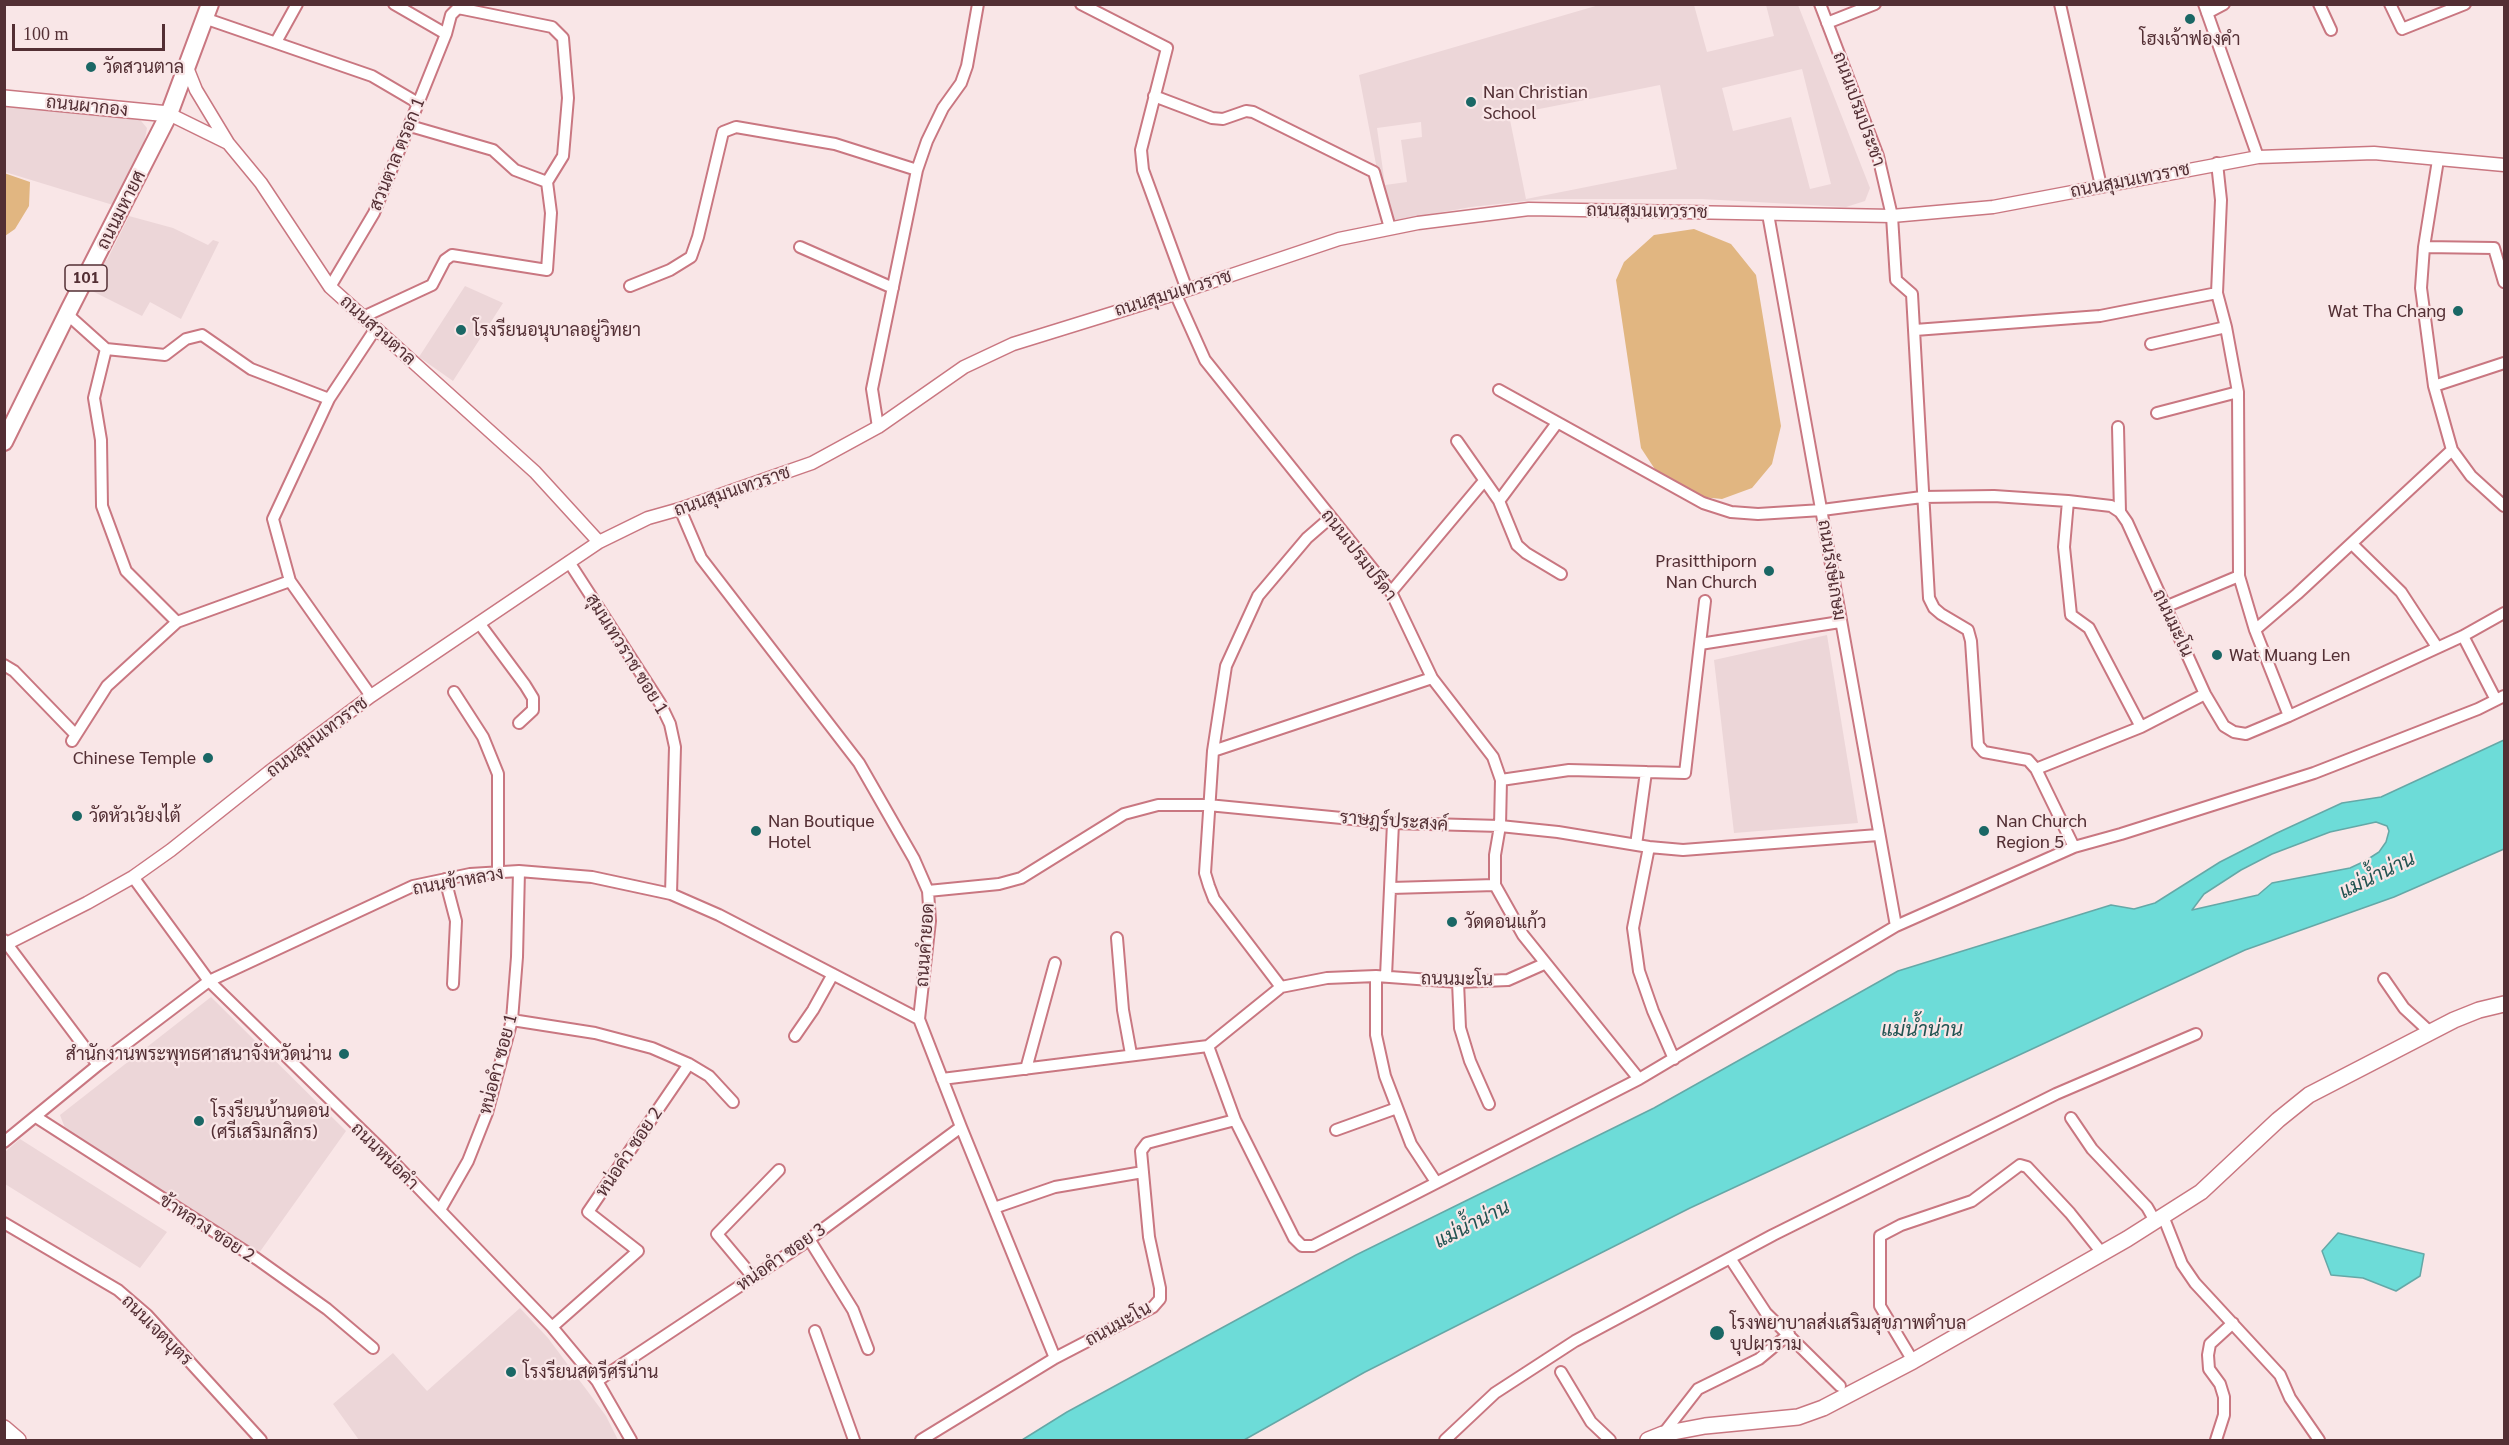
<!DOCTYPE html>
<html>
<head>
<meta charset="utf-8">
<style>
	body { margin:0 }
	#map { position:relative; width:2509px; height:1445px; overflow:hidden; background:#f9e6e7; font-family:Georgia,serif }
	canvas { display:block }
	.frame { position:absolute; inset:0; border:6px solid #532f34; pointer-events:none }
	.scale { position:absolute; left:12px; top:24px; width:153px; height:27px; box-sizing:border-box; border:3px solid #532f34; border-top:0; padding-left:8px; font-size:18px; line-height:21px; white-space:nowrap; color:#532f34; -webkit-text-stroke:4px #f9e6e7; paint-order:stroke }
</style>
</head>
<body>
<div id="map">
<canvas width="2509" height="1445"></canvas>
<div class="frame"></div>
<div class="scale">100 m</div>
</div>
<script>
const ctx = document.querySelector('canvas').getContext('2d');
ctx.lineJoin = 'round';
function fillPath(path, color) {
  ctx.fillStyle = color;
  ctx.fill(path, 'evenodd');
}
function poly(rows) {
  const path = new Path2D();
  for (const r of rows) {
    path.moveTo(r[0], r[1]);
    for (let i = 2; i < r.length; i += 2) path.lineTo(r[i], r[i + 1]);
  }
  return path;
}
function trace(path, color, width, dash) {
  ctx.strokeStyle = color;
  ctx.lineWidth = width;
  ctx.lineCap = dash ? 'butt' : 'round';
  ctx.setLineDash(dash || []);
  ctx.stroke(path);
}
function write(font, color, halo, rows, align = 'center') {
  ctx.font = font + ' Georgia,Sarabun,serif';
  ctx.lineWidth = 4.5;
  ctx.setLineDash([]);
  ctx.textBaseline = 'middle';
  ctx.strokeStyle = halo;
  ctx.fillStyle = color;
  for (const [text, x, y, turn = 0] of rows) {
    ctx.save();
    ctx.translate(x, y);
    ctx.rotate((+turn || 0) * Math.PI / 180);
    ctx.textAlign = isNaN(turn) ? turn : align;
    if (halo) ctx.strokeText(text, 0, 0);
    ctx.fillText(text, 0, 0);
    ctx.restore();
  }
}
const built = poly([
	[1599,5,1694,5,1707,52,1774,36,1766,5,1798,5,1870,188,1865,201,1846,207,1702,199,1544,199,1471,207,1387,222,1359,75],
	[1802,69,1831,184,1810,189,1791,117,1733,131,1722,88],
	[1660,85,1677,169,1526,199,1509,115],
	[1421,122,1422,137,1401,140,1407,182,1385,185,1377,128],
	[4,99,137,116,147,128,144,144,113,205,5,172],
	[129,216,173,228,208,245,213,240,219,242,181,319,150,302,142,316,88,289,103,259,107,260],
	[465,286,503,303,453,381,419,357],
	[1827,635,1858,823,1734,833,1714,660],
	[211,997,346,1131,259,1253,65,1128,60,1115],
	[20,1139,167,1232,140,1268,5,1184,5,1152],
	[520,1308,548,1338,606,1416,618,1440,359,1440,333,1404,393,1353,427,1391]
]);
const green = poly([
	[4,173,30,182,29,206,15,229,5,236],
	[1694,229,1731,244,1756,275,1781,426,1772,464,1752,488,1722,499,1692,496,1662,480,1641,448,1616,280,1624,262,1654,235]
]);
const water = poly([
	[2504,740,2504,849,2394,897,2245,950,1690,1208,1365,1372,1244,1440,1022,1440,1067,1412,1356,1255,1654,1108,1898,971,2111,905,2134,909,2155,903,2220,862,2277,833,2342,803,2381,797,2504,740],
	[2376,822,2387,826,2389,831,2386,842,2379,852,2365,861,2350,868,2272,883,2258,895,2192,910,2204,894,2241,870,2272,854,2330,832,2376,822],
	[2338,1233,2424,1254,2420,1276,2396,1291,2363,1278,2331,1275,2322,1251,2338,1233]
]);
const minor = poly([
	[394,4,446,34],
	[1081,4,1167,48,1141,150,1143,170,1187,290],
	[1820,4,1878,156,1892,216,1896,280,1912,294,1929,598,1934,608,1941,614,1968,630,1971,641,1978,745,1984,752,2028,760,2036,769,2074,847],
	[2060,4,2101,186],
	[2204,4,2258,157],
	[2319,4,2331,30],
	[2390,4,2402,29,2465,4],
	[2207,13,2224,4],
	[204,18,372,76,418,103],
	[1827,23,1875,4],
	[276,42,297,4],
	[1154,96,1212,118,1223,119,1246,111,1253,112,1374,172,1390,228],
	[410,126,493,150,515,170,547,182],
	[2438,160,2424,247,2421,288,2434,386,2452,450,2471,476,2504,506],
	[2217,163,2221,200,2217,293,2226,327,2238,392,2239,576,2255,630,2289,716],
	[1768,214,1896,926],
	[800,247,893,288],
	[2424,247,2494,248,2504,282],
	[630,286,670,270,691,257,698,237,723,132,736,127,835,144,917,170],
	[330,287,374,213,446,34,451,15,458,8,552,27,563,38,568,98,563,156,547,182,551,213,547,270,452,255,445,260,432,285,363,317],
	[1175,293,1205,360,1391,592,1432,678,1493,757,1501,780,1500,826,1495,855,1495,885,1523,935,1639,1079,1896,926,2074,847,2121,834,2314,773,2478,709,2504,696],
	[67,314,106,349,94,398,101,440,102,506,126,571,177,622],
	[1915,330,2100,316,2217,293],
	[2151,344,2226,327],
	[106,349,165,355,186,339,202,335,251,369,329,399],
	[2434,386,2504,363],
	[1499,390,1703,503,1731,512,1758,514,1822,510,1922,497,1994,496,2068,501,2111,506,2120,512,2127,522,2205,694,2224,726,2234,732,2246,734,2289,716,2463,636,2504,613],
	[2157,413,2238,392],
	[878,427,872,389,917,170,927,141,943,108,961,83,967,66,978,4],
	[2118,427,2120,512],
	[1457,441,1499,501,1517,545,1526,553,1561,574],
	[1499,501,1557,423],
	[2068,501,2064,547,2071,615,2089,628,2141,727],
	[680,509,701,558,859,763,914,859,928,891,930,921,919,1019,961,1127,1055,1358],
	[2352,544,2401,592,2437,647],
	[569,562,660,703,670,724,675,747,671,894],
	[290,581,371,696],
	[1391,592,1484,481],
	[2165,607,2239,576],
	[479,623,525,685,533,698,533,710,519,723],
	[2255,630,2297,594,2452,450],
	[2463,636,2496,700],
	[1700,644,1840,622],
	[4,665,14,671,75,734],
	[454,692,483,737,498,774,498,871],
	[72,741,107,686,177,622,290,581,273,519,329,399,376,328],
	[1213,751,1432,678],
	[2036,769,2141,727,2205,694],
	[1501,780,1569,770,1685,773,1705,601],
	[1636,845,1646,772],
	[1649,847,1633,928,1639,971,1653,1011,1674,1059],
	[133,877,209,981,383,1151,552,1327,597,1381,631,1440],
	[445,879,456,921,453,984],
	[1391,888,1495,885],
	[928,891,999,884,1021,878,1124,814,1158,805,1208,805,1393,823,1500,826,1558,832,1649,847,1683,850,1878,835],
	[1117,938,1123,1010,1131,1054],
	[4,940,98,1065],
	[1376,976,1376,1035,1385,1076,1411,1144,1436,1182],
	[1386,976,1393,823],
	[2384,979,2404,1008,2431,1033],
	[1458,982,1460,1028,1470,1061,1489,1104],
	[1281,987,1214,899,1209,886,1205,873,1213,751,1226,666,1258,596,1307,538,1330,518],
	[512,1020,595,1033,652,1048,689,1064,709,1076,733,1102],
	[795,1036,813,1010,833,974],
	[1208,1046,1235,1120,1294,1238,1302,1246,1313,1246,1639,1079],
	[1026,1069,1055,963],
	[942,1079,1208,1046,1281,987,1327,978,1376,976,1458,982,1508,980,1544,964],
	[36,1117,257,1259,327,1309,373,1348],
	[2071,1118,2092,1149,2147,1207,2155,1221],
	[1336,1130,1397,1108],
	[4,1142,98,1065,209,981,413,886,470,874,519,871,592,877,671,894,719,915,919,1019],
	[994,1208,1055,1187,1143,1172],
	[440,1210,468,1161,487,1113,512,1020,517,957,519,871],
	[2163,1216,2182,1264,2195,1283,2280,1375,2290,1398,2319,1440],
	[4,1223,118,1290,147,1315,261,1440],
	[809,1239,853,1310,868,1349],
	[1730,1258,1766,1313,1840,1386],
	[753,1277,717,1234,779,1170],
	[552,1327,638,1251,588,1212,689,1064],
	[815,1331,854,1440],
	[1913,1361,1880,1306,1880,1236,1901,1225,1972,1201,2020,1165,2027,1167,2070,1213,2102,1253],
	[1561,1372,1591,1422,1610,1440],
	[597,1381,800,1246,961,1127],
	[1663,1434,1698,1389,1759,1359,1789,1334],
	[921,1440,1055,1358,1153,1307,1160,1299,1160,1288,1149,1237,1141,1151,1147,1143,1235,1120],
	[1445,1440,1495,1393,1575,1341,1773,1235,2056,1094,2196,1034],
	[2216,1440,2224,1415,2224,1397,2220,1384,2209,1369,2208,1355,2210,1344,2233,1323]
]);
const tertiary = poly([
	[186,65,196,90,228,143],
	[169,114,228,143,261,183,330,287,535,472,599,542],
	[4,945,87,903,133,877,171,850,269,772,371,696,599,542,648,518,680,509,812,463,878,427,964,367,1013,344,1181,292,1339,239,1418,223,1529,209,1892,216,1993,207,2258,157,2374,153,2504,165]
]);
const secondary = poly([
	[4,98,169,114],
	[4,1428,18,1440],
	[1648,1440,1663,1434,1705,1426,1798,1417,1823,1408,1913,1361,2127,1239,2201,1192,2278,1120,2309,1095,2454,1020,2479,1010,2504,1004]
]);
const primary = poly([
	[4,442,70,308,169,114,210,4]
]);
const markers = [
	[2190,19,6,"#1a6765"],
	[91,67,6,"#1a6765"],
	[1471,102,6,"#1a6765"],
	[2458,311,6,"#1a6765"],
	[461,330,6,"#1a6765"],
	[1769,571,6,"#1a6765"],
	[2217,655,6,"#1a6765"],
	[208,758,6,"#1a6765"],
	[77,816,6,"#1a6765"],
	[756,831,6,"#1a6765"],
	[1984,831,6,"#1a6765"],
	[1452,922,6,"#1a6765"],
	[344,1054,6,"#1a6765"],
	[199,1121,6,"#1a6765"],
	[1717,1333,8,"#1a6765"],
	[511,1372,6,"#1a6765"]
];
const shields = [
	[86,278,42]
];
const shieldNames = [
	["101",86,278]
];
const poiNames = [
	["โฮงเจ้าฟองคำ",2190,39,"center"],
	["วัดสวนตาล",103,67],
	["Nan Christian",1483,92],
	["School",1483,113],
	["Wat Tha Chang",2446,311,"right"],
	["โรงรียนอนุบาลอยู่วิทยา",473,330],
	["Prasitthiporn",1757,561,"right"],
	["Nan Church",1757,582,"right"],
	["Wat Muang Len",2229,655],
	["Chinese Temple",196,758,"right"],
	["วัดหัวเวัยงไต้",89,816],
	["Nan Boutique",768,821],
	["Hotel",768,842],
	["Nan Church",1996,821],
	["Region 5",1996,842],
	["วัดดอนแก้ว",1464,922],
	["สำนักงานพระพุทธศาสนาจังหวัดน่าน",332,1054,"right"],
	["โรงรียนบ้านดอน",211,1111],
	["(ศรีเสริมกสิกร)",211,1132],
	["โรงพยาบาลส่งเสริมสุขภาพตำบล",1730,1323],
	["บุปผาราม",1730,1344],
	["โรงรียนสตรีศรีน่าน",523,1372]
];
const streetNames = [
	["ถนนผากอง",87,106,6],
	["ถนนเปรมประชา",1859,109,70],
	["สวนตาล ตรอก 1",397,154,-68],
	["ถนนสุมนเทวราช",2130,180,-11],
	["ถนนมหายศ",121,210,-63],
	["ถนนสุมนเทวราช",1647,211,1],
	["ถนนสุมนเทวราช",1173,293,-17],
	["ถนนสวนตาล",378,330,42],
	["ถนนสุมนเทวราช",732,491,-19],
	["ถนนเปรมปรีดา",1359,555,52],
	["ถนนรังษีเกษม",1832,570,81],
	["ถนนมะโน",2173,623,65],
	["สุมนเทวราช ซอย 1",627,654,58],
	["ถนนสุมนเทวราช",317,737,-37],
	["ราษฎร์ประสงค์",1394,821,4],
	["ถนนข้าหลวง",458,881,-10],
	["ถนนคำยอด",925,945,-86],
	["ถนนมะโน",1457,979,1],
	["หน่อคำ ซอย 1",498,1064,-75],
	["หน่อคำ ซอย 2",629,1152,-56],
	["ถนนหน่อคำ",385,1156,45],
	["ข้าหลวง ซอย 2",207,1228,33],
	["หน่อคำ ซอย 3",781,1257,-35],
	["ถนนมะโน",1118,1324,-29],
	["ถนนเจตบุตร",157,1330,45]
];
const waterNames = [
	["แม่น้ำน่าน",2377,875,-26],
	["แม่น้ำน่าน",1922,1030],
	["แม่น้ำน่าน",1472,1224,-27]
];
fillPath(built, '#ecd6d8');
fillPath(green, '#e1b681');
fillPath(water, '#6ddcd8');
trace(water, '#65a8a7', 1.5);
trace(minor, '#c97781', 14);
trace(tertiary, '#c97781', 15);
trace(secondary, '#c97781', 18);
trace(primary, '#c97781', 20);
trace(minor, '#fff', 10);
trace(tertiary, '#fff', 12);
trace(secondary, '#fff', 15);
trace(primary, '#fff', 16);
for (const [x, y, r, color] of markers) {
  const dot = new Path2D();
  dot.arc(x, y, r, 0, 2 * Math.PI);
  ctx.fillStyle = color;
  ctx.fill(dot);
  trace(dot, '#f9e6e7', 2);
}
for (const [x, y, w] of shields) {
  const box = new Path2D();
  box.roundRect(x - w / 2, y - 13, w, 26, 4.5);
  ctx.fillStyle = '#f9e6e7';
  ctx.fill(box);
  trace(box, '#532f34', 1.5);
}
write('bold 16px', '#532f34', null, shieldNames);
write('18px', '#532f34', '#f9e6e7', poiNames, 'left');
write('18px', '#532f34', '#f9e6e7', streetNames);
write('italic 20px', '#225351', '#f9e6e7', waterNames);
</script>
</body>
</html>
